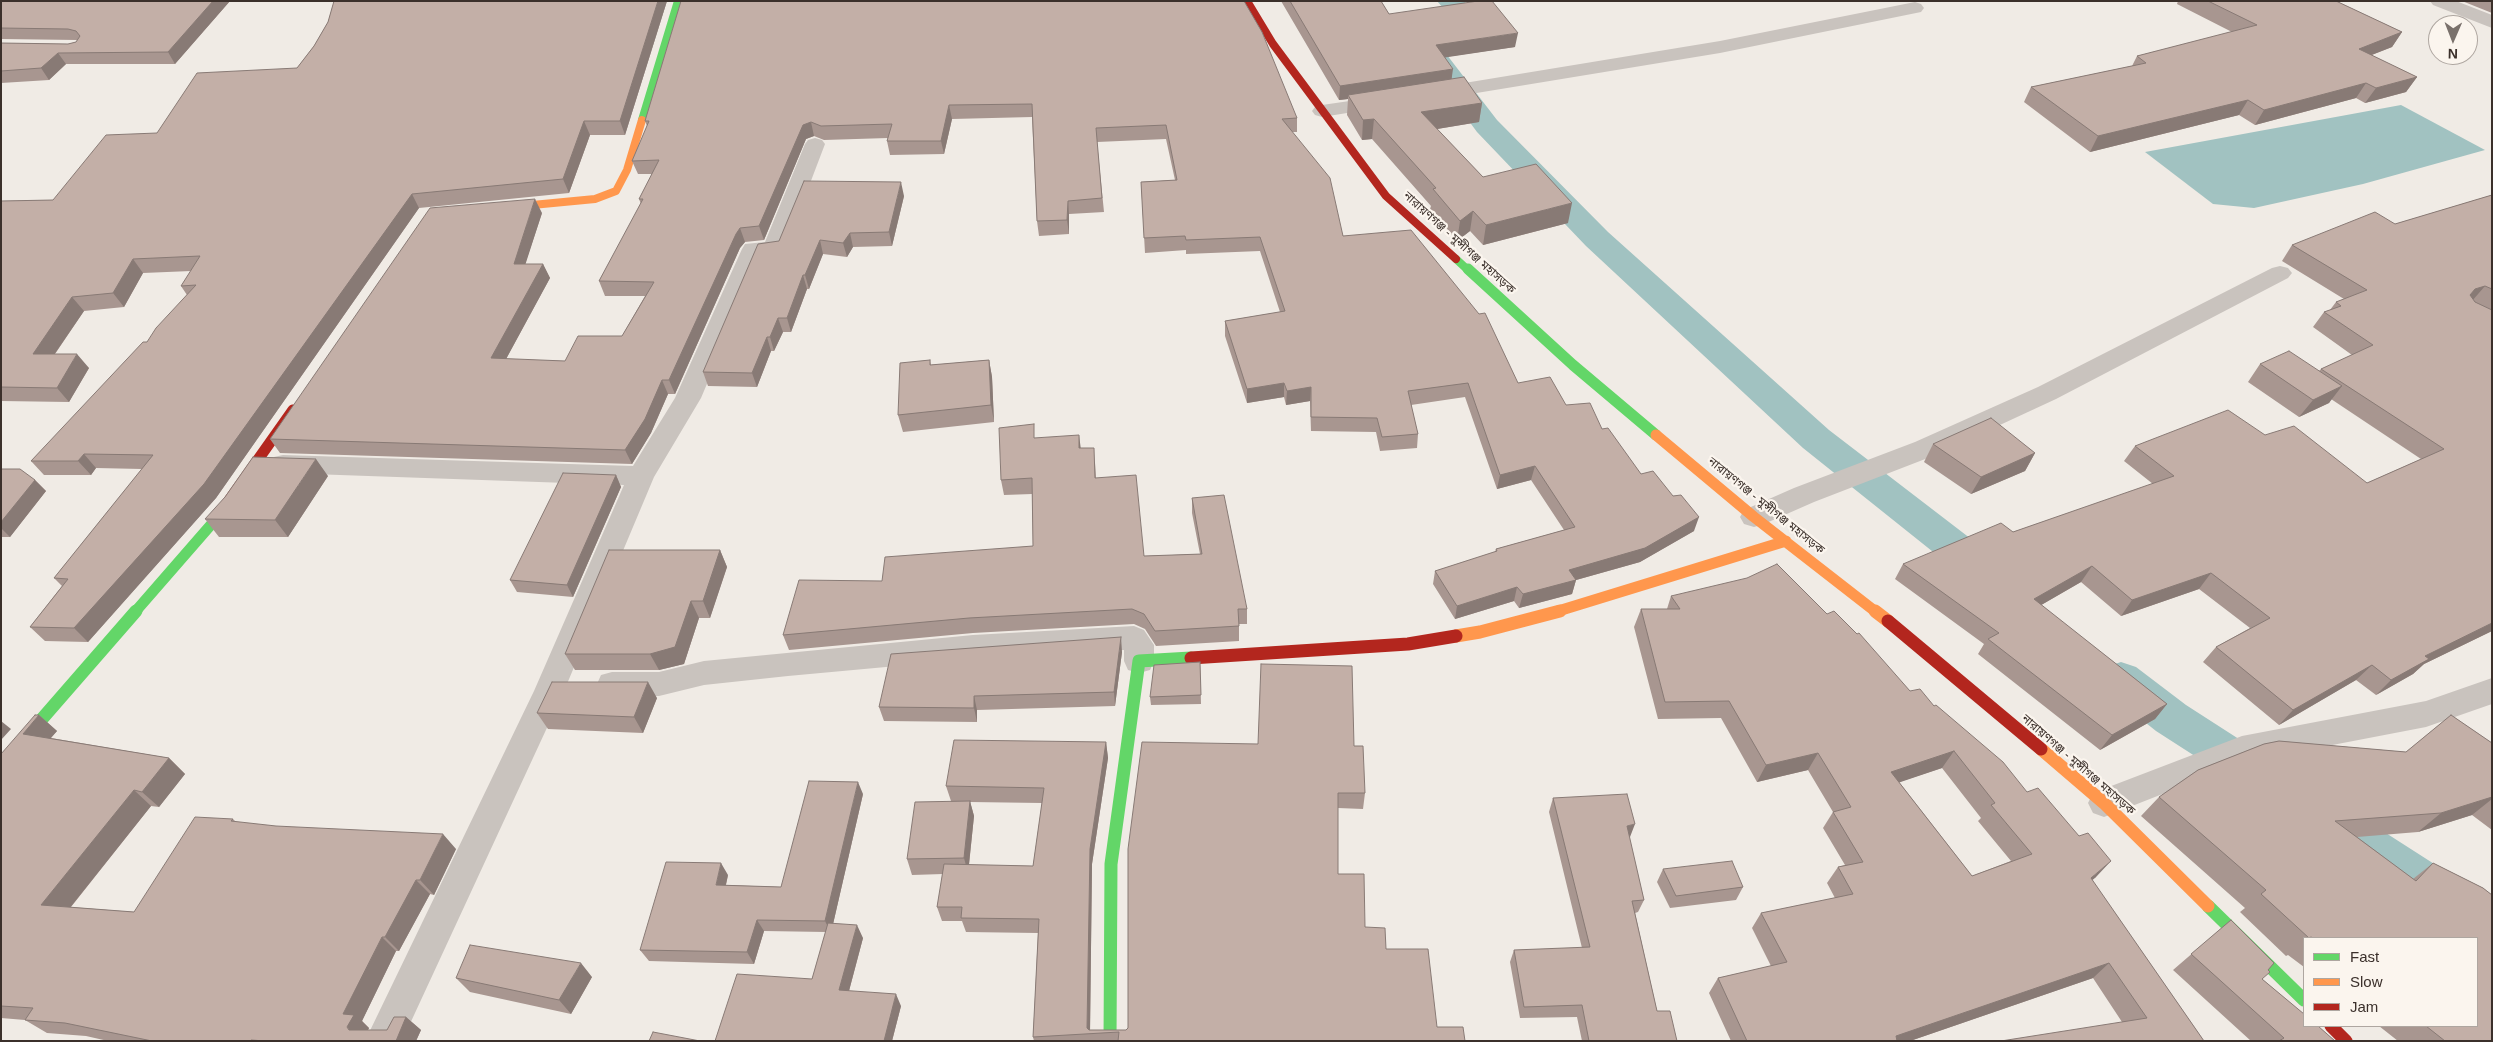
<!DOCTYPE html>
<html>
<head>
<meta charset="utf-8">
<style>
	body { margin:0 }
	#map { position:relative; width:2493px; height:1042px; overflow:hidden; background:#f0ebe5; font-family:Arial,sans-serif }
	canvas { display:block }
	.frame { position:absolute; inset:0; border:2px solid #3b302b; pointer-events:none }
	.legend { position:absolute; left:2303px; top:937px; width:175px; height:90px; box-sizing:border-box; background:#fbf5ee; border:1px solid #aea6a0; margin:0; padding:6px 9px; list-style:none; font-size:15px; color:#3b302b }
	.legend li { display:flex; align-items:center; gap:10px; height:25px }
	.legend b { width:25px; border:1px solid #aea6a0 }
	.north { position:absolute; left:2428px; top:15px; width:50px; height:50px; box-sizing:border-box; background:#fbf5ee; border:1px solid #aea6a0; border-radius:50%; rotate:181deg; font-size:14px; font-weight:700; line-height:20px; text-align:center; color:#3b302b }
	.north::after { content:''; display:block; margin:auto; width:18px; height:22px; background:#7a716c; clip-path:polygon(50% 0,100% 100%,50% 72%,0 100%) }
</style>
</head>
<body>
<div id="map">
<canvas width="2493" height="1042"></canvas>
<div class="frame"></div>
<ul class="legend">
<li><b style="height:6px;background:#63d668"></b>Fast</li>
<li><b style="height:6px;background:#ff974d"></b>Slow</li>
<li><b style="height:6px;background:#b3261e"></b>Jam</li>
</ul>
<div class="north">N</div>
</div>
<script>
const ctx = document.querySelector('canvas').getContext('2d');
ctx.lineJoin = 'round';
function fillPath(path, color) {
  ctx.fillStyle = color;
  ctx.fill(path, 'evenodd');
}
function poly(rows) {
  const path = new Path2D();
  for (const r of rows) {
    path.moveTo(r[0], r[1]);
    for (let i = 2; i < r.length; i += 2) path.lineTo(r[i], r[i + 1]);
  }
  return path;
}
function trace(path, color, width, dash) {
  ctx.strokeStyle = color;
  ctx.lineWidth = width;
  ctx.lineCap = dash ? 'butt' : 'round';
  ctx.setLineDash(dash || []);
  ctx.stroke(path);
}
function write(font, color, halo, rows, align = 'center') {
  ctx.font = font + ' Arial,"Noto Sans Bengali",sans-serif';
  ctx.lineWidth = 4.5;
  ctx.setLineDash([]);
  ctx.textBaseline = 'middle';
  ctx.strokeStyle = halo;
  ctx.fillStyle = color;
  for (const [text, x, y, turn = 0] of rows) {
    ctx.save();
    ctx.translate(x, y);
    ctx.rotate((+turn || 0) * Math.PI / 180);
    ctx.textAlign = isNaN(turn) ? turn : align;
    if (halo) ctx.strokeText(text, 0, 0);
    ctx.fillText(text, 0, 0);
    ctx.restore();
  }
}
const water = poly([
	[2401,105,2485,150,2363,184,2254,208,2213,204,2145,152]
]);
const canal = poly([
	[1437,1,1464,1,1476,14,1477,38,1473,43,1447,55,1497,120,1608,232,1829,430,2005,565,2010,576,2005,587,1991,591,1977,587,1803,448,1586,246,1477,132,1418,52,1422,46,1451,34,1450,16,1437,1],
	[2121,662,2136,667,2186,705,2273,761,2280,774,2273,787,2258,793,2243,787,2156,731,2106,691,2100,679,2106,667,2121,662],
	[2348,813,2364,819,2492,901,2492,950,2477,944,2477,938,2467,938,2332,847,2325,833,2332,819,2348,813]
]);
const street = poly([
	[2430,1,2456,1,2492,15,2492,28,2433,5,2430,1],
	[1915,2,1921,4,1924,8,1921,12,1720,53,1434,100,1427,98,1424,94,1427,90,1434,88,1720,41,1915,2],
	[1384,96,1391,98,1394,102,1391,106,1322,117,1315,115,1312,111,1315,107,1322,105,1384,96],
	[815,138,822,140,825,144,785,249,782,254,761,256,701,398,654,477,564,691,402,1041,365,1041,534,691,624,485,283,473,274,471,270,464,274,457,283,455,633,466,675,398,742,249,745,244,765,242,805,144,808,140,815,138],
	[2280,266,2288,268,2292,273,2288,278,2056,399,1933,456,1814,502,1764,524,1754,527,1744,524,1740,517,1744,510,1794,488,1915,442,2038,387,2272,268,2280,266],
	[1134,626,1144,630,1154,645,1154,661,1150,670,1139,673,1128,670,1124,661,1124,650,973,659,788,676,704,685,659,696,612,696,601,693,597,684,601,675,612,672,659,672,704,661,973,635,1134,626],
	[2492,678,2492,704,2426,727,2244,762,2104,817,2093,813,2088,803,2093,793,2242,736,2426,701,2492,678]
]);
const fastFar2 = poly([
	[642,120,678,1],
	[1456,259,1469,271]
]);
const fastFar1 = poly([
	[1468,269,1573,365,1656,435],
	[135,612,216,519]
]);
const fast = poly([
	[1,766,136,611],
	[2208,906,2304,1000],
	[1110,1041,1111,864,1139,661,1191,658]
]);
const slowFar2 = poly([
	[501,208,595,199,616,191,627,170,642,120]
]);
const slowFar1 = poly([
	[1656,435,1754,517,1876,612],
	[1555,612,1786,541]
]);
const slow = poly([
	[1875,611,1888,621],
	[1456,636,1480,632,1560,611],
	[2041,749,2104,803,2208,906]
]);
const jamFar2 = poly([
	[1247,1,1273,44,1386,196,1456,259]
]);
const jamFar1 = poly([
	[216,519,293,410]
]);
const jam = poly([
	[1888,621,2041,749],
	[1191,658,1408,644,1456,636],
	[2331,1026,2346,1041]
]);
const wall = poly([
	[1,1,230,1,175,64,66,64,49,80,1,83,1,43,68,44,76,42,77,40,1,39],
	[334,1,667,1,625,135,590,135,569,193,419,208,216,498,88,642,45,641,30,627,62,586,54,578,142,469,96,468,91,475,44,475,31,461,147,342,187,295,181,286,191,271,143,273,124,307,84,311,55,354,89,368,69,402,1,401,1,201,53,200,157,133,297,68,314,46,328,22],
	[681,1,1297,118,1297,132,1292,132,1343,236,1518,383,1566,405,1602,429,1641,474,1694,531,1640,562,1576,580,1572,594,1519,608,1514,601,1455,619,1433,584,1435,571,1495,552,1496,549,1564,530,1531,480,1497,489,1465,397,1411,405,1418,434,1417,448,1380,451,1376,432,1311,431,1310,401,1286,405,1284,397,1247,403,1225,336,1225,321,1280,312,1260,251,1186,254,1186,250,1145,253,1141,182,1175,180,1166,139,1097,142,1104,212,1069,214,1069,234,1039,236,1037,221,1032,117,952,119,944,154,890,155,887,141,888,138,824,140,814,136,806,139,764,240,745,242,740,248,675,394,668,394,651,433,632,464,280,453,270,439,542,213,525,264,543,264,550,278,506,359,565,361,622,336,645,296,605,296,599,281,641,204,639,199,652,174,638,174,632,161,647,126,645,121],
	[1281,1,1381,1,1389,14,1515,47,1445,57,1452,79,1482,103,1479,122,1437,129,1483,177,1568,223,1483,245,1470,231,1457,241,1430,209,1431,206,1372,139,1362,140,1347,115,1348,99,1339,100],
	[2178,1,2336,1,2402,32,2392,47,2371,55,2417,77,2406,92,2365,103,2356,98,2255,125,2239,115,2090,152,2024,102,2031,87,2132,66,2137,56,2232,32,2177,4],
	[2462,1,2492,1,2492,13],
	[2492,195,2492,631,2424,664,2413,674,2376,695,2356,680,2279,725,2203,662,2216,647,2250,628,2199,589,2121,616,2081,582,2041,605,2167,704,2155,719,2100,750,1978,654,1984,644,1895,579,1903,564,2013,532,2153,484,2124,461,2135,446,2265,435,2367,483,2421,459,2331,399,2329,403,2299,417,2248,382,2260,364,2319,371,2321,369,2352,355,2313,327,2324,312,2330,310,2336,302,2344,299,2282,261,2292,245,2395,224],
	[904,196,892,246,853,247,847,257,823,254,809,289,807,289,791,332,783,332,774,351,771,351,757,387,708,386,703,372,779,241],
	[930,360,931,365,989,360,992,377,994,422,903,432,898,415],
	[1036,438,1081,448,1095,463,1096,478,1144,556,1200,554,1192,513,1192,498,1247,609,1247,624,1239,624,1239,641,1156,646,1145,629,1134,624,973,633,789,650,783,635,882,581,1033,546,1032,494,1004,495,1001,480],
	[1933,444,2035,453,2025,471,1971,494,1924,462],
	[1,469,35,480,46,491,10,537,1,537],
	[616,475,621,487,573,597,517,592,510,580],
	[328,476,288,537,219,537,205,519],
	[720,550,727,567,710,618,699,618,684,664,659,670,575,670,565,654],
	[1671,596,1827,614,1910,691,1934,706,2096,877,2092,880,2204,1041,2122,1022,2093,978,1910,1041,1731,1041,1709,993,1718,978,1771,966,1752,928,1761,913,1835,898,1827,883,1838,867,1845,865,1823,828,1833,812,1808,770,1757,782,1721,718,1658,719,1634,627,1641,609,1667,609],
	[1942,768,1981,818,1978,821,2011,861,1972,876,1899,782],
	[1122,652,1115,706,977,710,977,722,884,721,879,707],
	[1200,662,1201,704,1151,705,1150,697],
	[657,698,643,733,548,729,537,713],
	[39,715,57,731,51,738,169,758,185,774,159,807,151,806,71,907,134,912,233,819,236,822,456,849,434,895,430,894,399,951,396,951,362,1021,369,1028,368,1030,387,1030,406,1017,421,1030,416,1041,108,1041,86,1036,47,1033,25,1020,1,1018,1,754],
	[2451,715,2492,743,2492,830,2472,815,2418,832,2357,837,2413,879,2433,863,2483,888,2492,895,2492,1041,2398,1041,2379,1026,2477,1026,2477,938,2304,938,2304,967,2288,955,2286,956,2240,912,2245,908,2141,816,2159,797,2198,770,2264,744,2279,741,2406,752],
	[1106,742,1108,758,1092,864,1090,1030,1126,1030,1354,746,1365,793,1363,809,1338,808,1338,874,1365,927,1386,949,1437,1027,1465,1041,1034,1041,1033,1037,1038,933,966,932,962,921,942,921,937,907,943,874,912,875,907,859,951,801,946,786],
	[970,802,1042,803,1033,866,969,865,974,816],
	[863,794,833,924,863,938,849,991,901,1006,892,1041,715,1041,812,979,826,932,764,931,754,964,649,961,640,950,728,875,726,885,781,887],
	[1553,798,1630,837,1629,837,1644,900,1638,912,1635,913,1657,1011,1677,1041,1582,1041,1577,1017,1520,1018,1510,962,1514,950,1582,948,1549,812],
	[1663,869,1743,887,1736,900,1670,908,1657,882],
	[2231,920,2268,970,2262,979,2335,1041,2251,1041,2173,970],
	[592,977,571,1014,470,992,456,978]
]);
const shadedWall = poly([
	[213,1,230,1,175,64,168,52],
	[658,1,667,1,625,135,620,121],
	[2402,32,2392,47,2349,64,2359,49],
	[1518,33,1515,47,1435,59,1436,45],
	[58,53,66,64,49,80,41,68],
	[1453,69,1451,83,1348,95,1348,99,1339,100,1340,86],
	[2417,77,2406,92,2365,103,2376,88],
	[2366,83,2356,98,2255,125,2264,110],
	[2248,100,2239,115,2090,152,2098,136],
	[1482,103,1479,122,1419,132,1421,112],
	[949,105,952,119,944,154,941,141],
	[1374,119,1372,139,1362,140,1363,120],
	[584,121,590,135,569,193,563,179],
	[811,122,814,136,806,139,764,240,759,226,803,125],
	[901,182,904,196,892,246,889,232],
	[412,194,419,208,216,498,88,642,74,628],
	[535,199,542,213,521,278,514,264],
	[1068,201,1069,214,1069,234,1067,220],
	[1572,203,1568,223,1483,245,1486,225],
	[1473,211,1470,231,1457,241,1460,221],
	[740,228,745,242,740,248,675,394,669,380,736,234],
	[850,233,853,247,847,257,843,243],
	[820,240,823,254,809,289,805,275],
	[133,259,143,273,124,307,113,293],
	[543,264,550,278,499,372,491,358],
	[803,275,807,289,791,332,787,318],
	[2485,286,2472,301,2462,304,2475,289],
	[72,297,84,311,45,368,33,354],
	[778,318,783,332,774,351,770,337],
	[767,337,771,351,757,387,752,373],
	[77,354,89,368,69,402,57,388],
	[989,360,992,377,994,422,991,405],
	[662,380,668,394,651,433,632,464,625,450],
	[1284,383,1284,397,1247,403,1247,389],
	[2342,386,2329,403,2299,417,2313,400],
	[1311,387,1310,401,1286,405,1287,391],
	[1079,435,1081,450,1079,448],
	[2035,453,2025,471,1971,494,1981,477],
	[84,454,96,468,91,475,78,461],
	[316,459,328,476,288,537,275,520],
	[1535,466,1531,480,1497,489,1500,475],
	[616,475,621,487,573,597,567,585],
	[35,480,46,491,10,537,1,528,1,522],
	[1699,517,1694,531,1640,562,1576,580,1572,594,1519,608,1523,594,1569,570],
	[720,550,727,567,710,618,703,601],
	[2092,566,2081,582,2024,615,2034,599],
	[2211,573,2199,589,2121,616,2132,600],
	[1517,587,1514,601,1455,619,1457,606],
	[691,601,699,618,684,664,659,670,650,654],
	[2492,623,2492,631,2424,664,2413,674,2376,695,2391,680,2425,656],
	[1121,637,1122,652,1115,706,1114,692],
	[2372,665,2356,680,2279,725,2293,710],
	[648,682,657,698,643,733,634,717],
	[974,696,977,710,977,722,974,708],
	[2167,704,2155,719,2100,750,2112,735],
	[39,715,57,731,41,749,23,734],
	[1,721,11,729,1,740],
	[1106,742,1108,758,1092,864,1090,1033,1087,1028,1090,849],
	[1954,751,1942,768,1880,789,1891,772],
	[1818,753,1808,770,1757,782,1766,765],
	[169,758,185,774,159,807,142,792],
	[858,782,863,794,831,933,825,921],
	[134,790,151,806,61,919,41,905],
	[2492,797,2492,799,2472,815,2418,832,2441,813],
	[970,801,974,816,968,873,964,858],
	[1635,824,1630,837,1622,839,1627,826],
	[443,834,456,849,434,895,420,880],
	[2111,861,2096,877,2076,894,2091,878],
	[721,863,728,875,723,897,716,885],
	[416,880,430,894,399,951,385,937],
	[757,920,764,931,754,964,747,952],
	[857,925,863,938,846,1002,839,990],
	[382,937,396,951,362,1021,369,1028,363,1040,349,1030,343,1014],
	[581,963,592,977,571,1014,559,1000],
	[2109,963,2093,978,1910,1041,1891,1041,1896,1036],
	[896,994,901,1006,892,1041,884,1041],
	[406,1017,421,1030,416,1041,396,1041]
]);
const building = poly([
	[1,1,213,1,168,52,58,53,41,68,1,71,1,43,68,44,76,42,80,36,76,31,68,29,1,28,1,1],
	[334,1,658,1,620,121,584,121,563,179,412,194,204,484,74,628,30,627,68,579,54,578,153,455,84,454,78,461,31,461,143,342,147,342,156,328,196,285,181,286,200,256,133,259,113,293,72,297,33,354,77,354,57,388,1,387,1,201,53,200,106,135,157,133,197,73,297,68,314,46,328,22,334,1],
	[681,1,1244,1,1262,32,1297,118,1282,119,1330,178,1343,236,1411,230,1479,314,1485,313,1518,383,1550,377,1566,405,1590,403,1602,429,1608,428,1641,474,1653,471,1673,496,1681,495,1699,517,1645,548,1569,570,1576,580,1523,594,1517,587,1457,606,1435,571,1497,551,1496,549,1575,527,1535,466,1500,475,1468,383,1408,391,1418,434,1382,437,1377,418,1311,417,1311,387,1287,391,1284,383,1247,389,1225,321,1285,311,1260,237,1186,240,1185,236,1144,238,1141,182,1177,180,1166,125,1096,128,1102,198,1068,201,1067,220,1037,221,1032,104,949,105,941,141,887,141,892,124,821,126,811,122,803,125,759,226,740,228,736,234,669,380,662,380,645,419,625,450,270,439,430,208,535,199,514,264,543,264,491,358,565,361,578,336,622,336,654,282,599,281,643,199,639,199,659,160,632,161,649,121,645,121,681,1],
	[1290,1,1381,1,1389,14,1478,1,1492,1,1518,33,1436,45,1453,69,1340,86,1290,1],
	[2208,1,2336,1,2402,32,2359,49,2417,77,2376,88,2366,83,2264,110,2248,100,2098,136,2031,87,2146,63,2137,56,2257,25,2208,1],
	[1464,77,1482,103,1421,112,1483,177,1536,164,1572,203,1486,225,1473,211,1460,221,1433,189,1436,188,1374,119,1363,120,1348,95,1464,77],
	[804,181,901,182,889,232,850,233,843,243,820,240,805,275,803,275,787,318,778,318,770,337,767,337,752,373,703,372,758,244,779,241,804,181],
	[2492,195,2492,289,2485,286,2475,289,2470,295,2475,302,2492,310,2492,623,2425,656,2429,659,2391,680,2372,665,2293,710,2216,647,2270,618,2211,573,2132,600,2092,566,2034,599,2167,704,2112,735,1988,639,1999,633,1903,564,2001,523,2013,532,2174,476,2135,446,2228,410,2265,435,2294,426,2367,483,2444,449,2321,369,2373,345,2324,312,2341,306,2336,302,2367,290,2292,245,2375,212,2395,224,2492,195],
	[2289,351,2342,386,2313,400,2260,364,2289,351],
	[930,360,930,365,989,360,991,405,898,415,900,363,930,360],
	[1991,418,2035,453,1981,477,1933,444,1991,418],
	[1034,424,1034,438,1079,435,1079,448,1094,448,1095,478,1136,475,1144,556,1202,554,1192,498,1224,495,1247,609,1238,609,1239,626,1155,631,1144,614,1132,609,969,618,783,635,799,580,882,581,885,557,1033,546,1032,478,1001,480,999,428,1034,424],
	[253,457,316,459,275,520,205,519,225,497,253,457],
	[1,469,20,469,35,480,1,522,1,469],
	[563,473,616,475,567,585,510,580,563,473],
	[609,550,720,550,703,601,691,601,675,647,650,654,565,654,609,550],
	[1777,564,1827,614,1834,611,1857,634,1859,633,1910,691,1920,689,1934,706,1936,705,2003,762,2027,792,2038,788,2079,836,2088,833,2111,861,2091,878,2204,1041,2001,1041,2147,1018,2109,963,1896,1036,1897,1041,1747,1041,1718,978,1787,962,1761,913,1853,894,1838,867,1863,862,1833,812,1851,807,1818,753,1766,765,1729,701,1665,702,1641,609,1680,609,1671,596,1747,578,1777,564],
	[1954,751,1995,803,1991,805,2032,854,1972,876,1891,772,1954,751],
	[1121,637,1114,692,974,696,974,708,879,707,891,654,1121,637],
	[1200,662,1201,695,1150,697,1154,665,1200,662],
	[1261,664,1352,666,1354,746,1363,746,1365,793,1338,793,1338,874,1364,874,1365,927,1385,928,1386,949,1428,949,1437,1027,1463,1027,1465,1041,1118,1041,1119,1032,1033,1037,1039,919,961,918,962,907,937,907,944,864,1033,866,1044,788,946,786,954,740,1106,742,1090,849,1087,1028,1089,1030,1126,1030,1128,1028,1128,849,1142,742,1258,744,1261,664],
	[552,682,648,682,634,717,537,713,552,682],
	[35,715,39,715,23,734,169,758,142,792,134,790,41,905,134,912,195,817,233,819,231,821,276,826,443,834,420,880,416,880,385,937,382,937,343,1014,354,1015,347,1027,349,1030,387,1030,394,1017,406,1017,396,1041,265,1041,251,1040,250,1041,152,1041,65,1023,25,1020,33,1008,1,1006,1,754,35,715],
	[2451,715,2492,743,2492,797,2441,813,2335,821,2416,881,2433,863,2483,888,2492,895,2492,1041,2445,1041,2426,1026,2477,1026,2477,938,2313,938,2311,937,2309,938,2261,894,2266,890,2159,797,2198,770,2264,744,2279,741,2406,752,2451,715],
	[809,781,858,782,825,921,757,920,747,952,640,950,666,862,721,863,716,885,781,887,809,781],
	[1627,794,1635,824,1627,826,1644,900,1632,901,1657,1011,1670,1011,1677,1041,1589,1041,1582,1005,1524,1007,1514,950,1590,947,1553,798,1627,794],
	[970,801,964,858,907,859,915,802,970,801],
	[1732,861,1743,887,1676,896,1663,869,1732,861],
	[2231,920,2274,963,2268,970,2270,972,2262,979,2304,1014,2304,1026,2318,1026,2335,1041,2279,1041,2284,1038,2191,954,2231,920],
	[828,923,857,925,839,990,896,994,884,1041,715,1041,737,974,812,979,828,923],
	[470,945,581,963,559,1000,456,978,470,945],
	[653,1032,700,1041,649,1041,653,1032]
]);
const streetNames = [
	["নারায়ণগঞ্জ - মুন্সীগঞ্জ মহাসড়ক",1459,243,42],
	["নারায়ণগঞ্জ - মুন্সীগঞ্জ মহাসড়ক",1766,506,39],
	["নারায়ণগঞ্জ - মুন্সীগঞ্জ মহাসড়ক",2078,765,41]
];
fillPath(water, '#a1c2c1');
fillPath(canal, '#a1c2c1');
fillPath(street, '#c9c3be');
trace(fastFar2, '#63d668', 8);
trace(fastFar1, '#63d668', 11);
trace(fast, '#63d668', 13);
trace(slowFar2, '#ff974d', 8);
trace(slowFar1, '#ff974d', 11);
trace(slow, '#ff974d', 13);
trace(jamFar2, '#b3261e', 8);
trace(jamFar1, '#b3261e', 11);
trace(jam, '#b3261e', 13);
fillPath(wall, '#a89690');
fillPath(shadedWall, '#887a75');
fillPath(building, '#c3afa7');
trace(building, '#887a75', 1);
write('12px', '#3b302b', '#fbf5ee', streetNames);
</script>
</body>
</html>
